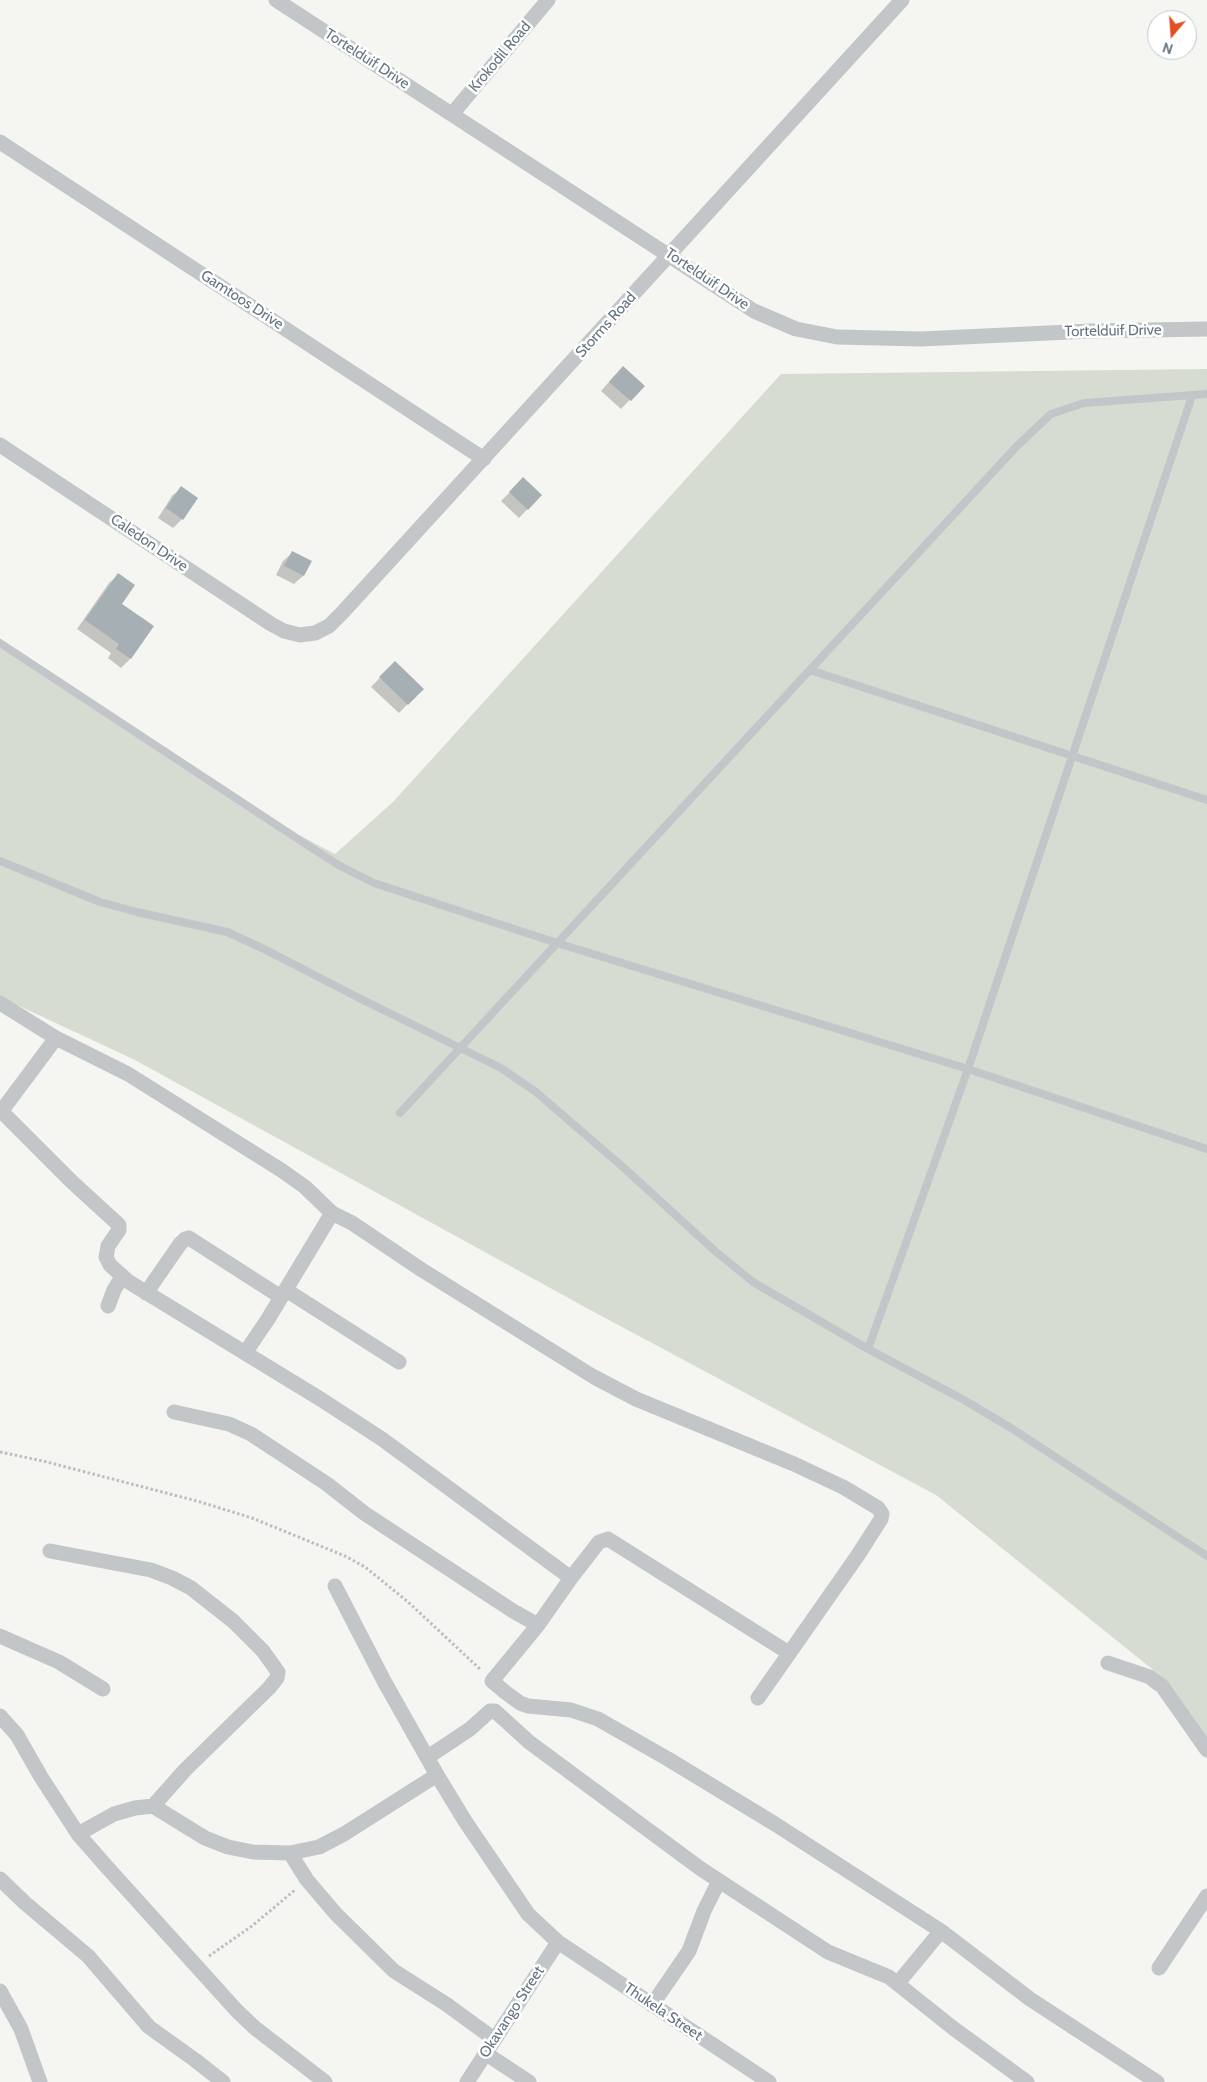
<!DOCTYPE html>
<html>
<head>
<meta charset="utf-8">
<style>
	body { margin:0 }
	#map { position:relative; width:1207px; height:2082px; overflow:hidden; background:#f5f5f1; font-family:Cabin,sans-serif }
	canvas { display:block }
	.north { position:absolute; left:1147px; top:10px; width:50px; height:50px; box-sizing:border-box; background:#fff; border:1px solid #c1c8cd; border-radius:50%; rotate:198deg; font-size:14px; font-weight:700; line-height:20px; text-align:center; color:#647582 }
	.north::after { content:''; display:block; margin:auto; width:18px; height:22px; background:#e15025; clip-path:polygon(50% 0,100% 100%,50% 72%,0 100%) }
</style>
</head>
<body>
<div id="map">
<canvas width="1207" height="2082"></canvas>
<div class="north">N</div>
</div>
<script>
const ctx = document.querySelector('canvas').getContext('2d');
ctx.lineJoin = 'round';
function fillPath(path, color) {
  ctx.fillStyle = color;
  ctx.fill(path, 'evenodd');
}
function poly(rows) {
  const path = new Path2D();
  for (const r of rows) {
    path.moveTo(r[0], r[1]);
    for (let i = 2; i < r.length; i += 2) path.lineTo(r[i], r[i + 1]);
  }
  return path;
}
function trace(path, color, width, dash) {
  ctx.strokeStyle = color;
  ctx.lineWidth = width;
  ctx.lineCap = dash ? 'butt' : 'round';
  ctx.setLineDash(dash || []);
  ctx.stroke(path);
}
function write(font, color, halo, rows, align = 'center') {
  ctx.font = font + ' Cabin,sans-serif';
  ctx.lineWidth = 5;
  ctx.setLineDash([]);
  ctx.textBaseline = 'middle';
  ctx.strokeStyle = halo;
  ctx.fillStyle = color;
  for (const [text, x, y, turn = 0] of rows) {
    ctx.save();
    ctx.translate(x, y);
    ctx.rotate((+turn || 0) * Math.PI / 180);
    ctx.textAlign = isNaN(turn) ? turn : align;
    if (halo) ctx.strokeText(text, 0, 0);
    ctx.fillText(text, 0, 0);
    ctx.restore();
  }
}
const green = poly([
	[1207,369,1207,1755,1157,1673,936,1495,594,1312,135,1060,0,997,0,643,297,834,335,854,393,802,781,374]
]);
const shadow = poly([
	[614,376,643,386,621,409,601,391],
	[523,479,541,495,519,518,501,501],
	[181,488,197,498,182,519,173,528,158,518,172,496],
	[292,553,310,562,303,576,294,584,276,575,283,561],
	[118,575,121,604,152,627,130,659,121,668,108,658,111,653,77,629,109,583],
	[395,662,422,689,399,713,371,687]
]);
const building = poly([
	[623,366,645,386,631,401,609,382],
	[523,477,542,495,528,510,509,492],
	[181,486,198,498,183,520,166,508],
	[292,551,312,561,304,576,284,566],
	[118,573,135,585,122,604,154,626,131,659,116,649,119,644,85,620],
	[395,661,424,689,408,705,379,677]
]);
const path = poly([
	[0,1452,43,1461,197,1501,252,1518,345,1556,365,1567,407,1601,481,1670],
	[209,1956,252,1926,295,1890]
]);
const lane = poly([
	[0,643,307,845,340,866,374,883,557,943,968,1069,1207,1149],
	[810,670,1207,800],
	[0,861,100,902,137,912,227,932,264,949,361,999,501,1068,536,1092,624,1168,715,1251,753,1282,868,1349,964,1400,1011,1428,1207,1556],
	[400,1113,1017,446,1051,414,1084,403,1207,394],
	[868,1349,968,1069,1192,396]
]);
const street = poly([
	[276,0,754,311,796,329,837,337,921,339,1090,331,1207,329],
	[452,114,548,0],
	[0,142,484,459],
	[0,445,271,624,284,631,300,635,315,633,329,626,342,613,902,0],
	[0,1003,56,1038,128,1074,281,1170,305,1187,332,1213,352,1223,422,1270,594,1377,636,1399,794,1464,843,1487,878,1508,882,1514,881,1519,858,1555,758,1698],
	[1,1111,71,1181,119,1225,119,1230,108,1246,106,1257,110,1265,129,1282,322,1400,382,1439,571,1578,599,1542,608,1539,789,1653],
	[0,1113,56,1038],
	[286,1290,399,1362],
	[146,1293,180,1244,185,1239,189,1238,281,1297],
	[108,1306,114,1290,122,1277],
	[245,1353,268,1319,332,1213],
	[174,1412,229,1424,251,1434,327,1484,364,1513,513,1611,538,1625],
	[50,1551,151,1570,172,1578,191,1588,233,1621,263,1651,278,1672,277,1678,269,1688,185,1770,153,1806],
	[571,1578,538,1625,492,1681,505,1692,520,1703,528,1706,571,1710,598,1719,668,1759,775,1824,941,1931,1030,1999,1157,2082],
	[335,1586,384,1681,437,1775,465,1821,528,1914,558,1942,769,2082],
	[0,1636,59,1662,103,1689],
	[1108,1663,1150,1677,1156,1682,1162,1686,1207,1750],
	[0,1716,17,1735,41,1777,78,1834,106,1866,237,2011,255,2028,325,2082],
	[428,1757,470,1729,490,1711,495,1711,529,1742,701,1869,828,1952,889,1977,953,2028,1027,2082],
	[78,1834,114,1814,135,1808,153,1806,205,1838,228,1847,253,1852,290,1853,319,1847,344,1834,437,1775],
	[290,1853,307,1880,336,1914,394,1971,446,2004,494,2039],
	[0,1879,25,1903,88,1956,149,2027,195,2060,223,2082],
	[1159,1968,1207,1896],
	[898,1983,941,1931],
	[0,1991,21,2029,40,2082],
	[652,2005,689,1951,704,1911,719,1881],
	[485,2053,529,2082],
	[467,2082,558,1942]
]);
const streetNames = [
	["Krokodil Road",500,57,-50],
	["Tortelduif Drive",367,59,33],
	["Tortelduif Drive",707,279,34],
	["Gamtoos Drive",242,300,33],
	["Storms Road",606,325,-48],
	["Tortelduif Drive",1113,331,-1],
	["Caledon Drive",149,543,34],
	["Okavango Street",512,2012,-57],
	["Thukela Street",663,2012,34]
];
fillPath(green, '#d6dcd2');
fillPath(shadow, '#0003');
fillPath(building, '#a6afb4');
trace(path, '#bcbec0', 3, [2.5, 2.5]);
trace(lane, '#c2c6c9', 8);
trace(street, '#c2c6c9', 15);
write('15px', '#647582', '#fff', streetNames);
</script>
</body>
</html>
